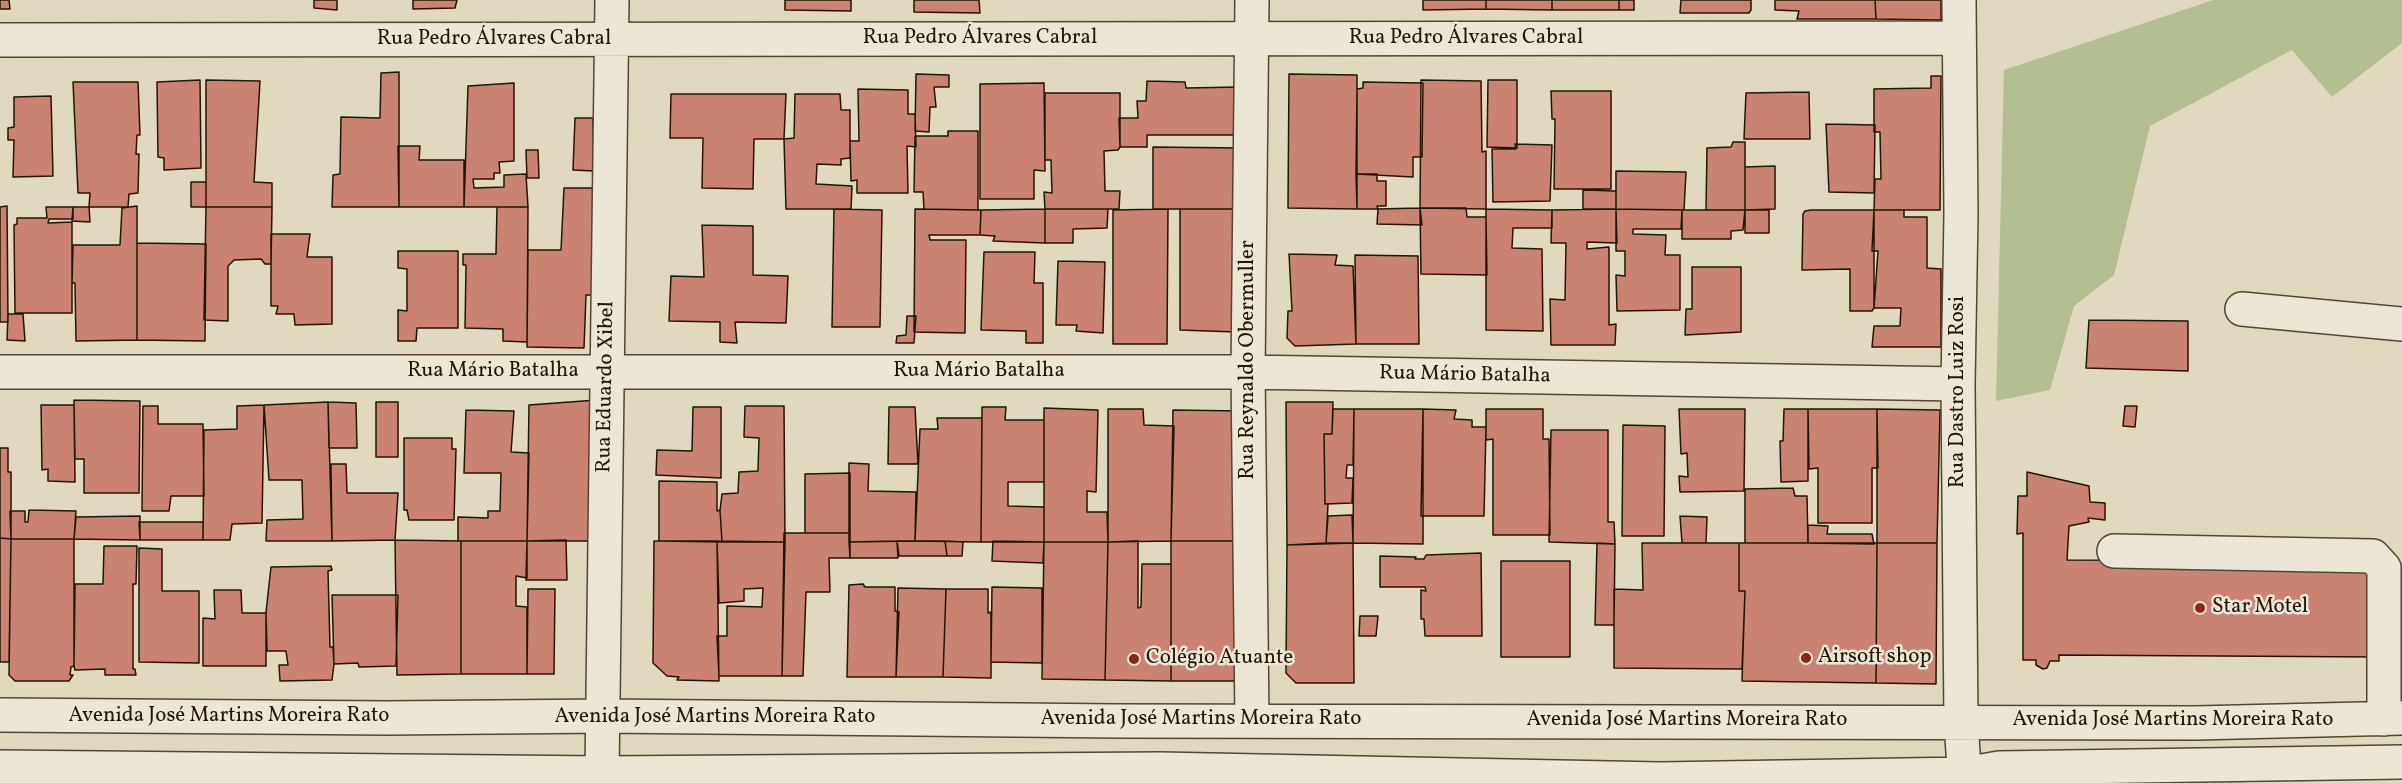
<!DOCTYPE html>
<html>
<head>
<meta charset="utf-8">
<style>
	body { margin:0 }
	canvas { display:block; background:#e0d8bf }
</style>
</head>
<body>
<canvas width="2402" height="783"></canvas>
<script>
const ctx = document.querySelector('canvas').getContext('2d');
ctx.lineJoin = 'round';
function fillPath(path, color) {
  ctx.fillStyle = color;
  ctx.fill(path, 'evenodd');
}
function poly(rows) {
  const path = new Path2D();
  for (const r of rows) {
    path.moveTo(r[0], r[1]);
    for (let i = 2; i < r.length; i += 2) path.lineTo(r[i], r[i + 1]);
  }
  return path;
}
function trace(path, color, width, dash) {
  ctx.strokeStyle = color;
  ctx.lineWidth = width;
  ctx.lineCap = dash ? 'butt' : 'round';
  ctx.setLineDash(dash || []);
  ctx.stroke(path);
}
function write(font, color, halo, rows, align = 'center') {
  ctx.font = font + ' Vollkorn,serif';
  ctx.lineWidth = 5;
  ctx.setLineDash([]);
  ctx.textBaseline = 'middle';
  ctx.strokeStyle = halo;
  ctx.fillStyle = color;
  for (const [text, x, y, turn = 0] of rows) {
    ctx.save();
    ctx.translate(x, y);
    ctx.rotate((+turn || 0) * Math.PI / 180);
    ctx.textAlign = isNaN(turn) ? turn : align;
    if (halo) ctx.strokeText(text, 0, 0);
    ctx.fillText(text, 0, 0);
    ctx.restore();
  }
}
const green = poly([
	[2213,0,2402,0,2402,43,2332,97,2292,50,2150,126,2114,275,2074,306,2050,390,1996,401,2004,70]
]);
const building = poly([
	[0,0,9,0,10,9,0,9,0,0],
	[314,0,337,0,337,10,314,8,314,0],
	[413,0,457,0,455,8,413,9,413,0],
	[785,0,851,0,851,11,785,10,785,0],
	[914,0,979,0,980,13,914,12,914,0],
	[1423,0,1486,0,1486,9,1423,10,1423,0],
	[1486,0,1552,0,1552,10,1486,9,1486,0],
	[1552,0,1619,0,1619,10,1552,10,1552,0],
	[1619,0,1634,0,1634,10,1619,10,1619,0],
	[1681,0,1751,0,1751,10,1749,13,1680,13,1681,0],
	[1775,0,1875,0,1876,19,1797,19,1799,11,1775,10,1775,0],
	[1875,0,1941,0,1941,20,1876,19,1875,0],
	[399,72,399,207,332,207,333,175,340,174,341,117,380,118,381,73,399,72],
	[916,74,949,75,949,87,934,87,936,107,930,107,929,132,915,131,916,74],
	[1289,74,1357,75,1357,209,1288,208,1289,74],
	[1931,76,1941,76,1940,210,1874,210,1875,179,1881,179,1880,132,1874,132,1874,89,1931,88,1931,76],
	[200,80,201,168,164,170,164,158,158,157,157,82,200,80],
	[206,80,260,81,254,182,272,183,272,207,206,207,206,80],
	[1421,80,1481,81,1482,152,1486,151,1486,209,1420,208,1421,80],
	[1488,80,1517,80,1517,148,1487,147,1488,80],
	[1147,81,1185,82,1186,88,1240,87,1241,135,1147,135,1147,147,1120,147,1119,118,1138,118,1137,101,1146,101,1147,81],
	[73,82,138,82,140,135,137,135,136,154,139,154,138,193,129,194,128,207,89,207,90,193,78,193,73,82],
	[1363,82,1423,83,1422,157,1413,157,1413,177,1356,174,1357,89,1363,88,1363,82],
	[514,83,514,161,499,162,500,173,494,173,494,179,473,179,474,188,504,187,504,175,526,174,528,207,464,207,468,86,514,83],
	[1044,83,1045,171,1034,170,1034,199,980,199,980,84,1044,83],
	[858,89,908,90,908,114,915,114,916,147,907,146,908,193,857,193,857,180,851,181,850,141,859,141,858,89],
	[1551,91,1611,91,1611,189,1554,189,1555,119,1552,119,1551,91],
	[1809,92,1810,139,1744,139,1746,93,1809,92],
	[1045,93,1120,93,1120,147,1118,150,1104,151,1105,191,1120,191,1119,209,1045,209,1044,192,1052,193,1051,160,1045,160,1045,93],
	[671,94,786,94,784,139,754,139,753,189,702,188,703,138,670,138,671,94],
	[795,94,840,94,841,110,850,110,850,158,841,159,841,165,817,164,816,184,852,186,851,209,786,209,784,139,794,138,795,94],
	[51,96,53,176,13,177,14,140,8,140,8,128,14,127,14,97,51,96],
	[575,118,593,118,594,171,573,170,575,118],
	[1826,124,1875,125,1874,193,1829,192,1826,124],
	[948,131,978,131,978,210,924,209,923,192,914,192,915,136,948,136,948,131],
	[1733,142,1745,142,1745,210,1706,210,1707,148,1731,147,1733,142],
	[1515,144,1552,145,1550,201,1493,202,1492,149,1516,149,1515,144],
	[398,146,420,146,419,160,464,160,464,207,399,207,398,146],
	[1153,147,1240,148,1234,209,1153,209,1153,147],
	[526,150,538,150,539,178,527,178,526,150],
	[1775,166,1775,209,1745,210,1745,167,1775,166],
	[1616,171,1686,172,1684,210,1616,209,1616,171],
	[1356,174,1377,174,1377,181,1386,181,1386,206,1377,206,1378,209,1357,209,1356,174],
	[191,182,206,182,206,207,191,207,191,182],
	[564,188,594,188,593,295,586,295,584,348,527,347,528,250,561,250,564,188],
	[1583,190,1616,191,1616,209,1583,209,1583,190],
	[7,206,8,322,0,322,0,207,7,206],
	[137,206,137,340,76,341,75,283,72,283,73,245,120,245,122,208,137,206],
	[46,207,73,207,73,219,49,219,48,223,72,222,72,313,15,313,14,225,17,224,17,218,47,218,46,207],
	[73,207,89,207,90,222,72,221,73,207],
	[206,207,272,207,271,264,265,264,261,259,234,260,228,266,228,321,204,320,206,207],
	[497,207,528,207,527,342,503,341,503,329,465,328,466,265,463,265,463,254,496,254,497,207],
	[1420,208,1466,208,1467,217,1486,217,1487,275,1421,274,1420,208],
	[1420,208,1422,225,1377,224,1378,209,1420,208],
	[834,209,882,210,880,327,832,327,834,209],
	[915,209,981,210,980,235,929,235,930,240,966,240,965,333,914,332,915,209],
	[1045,209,1108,209,1107,228,1073,229,1073,243,1045,243,1045,209],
	[1045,209,1045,243,993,241,995,236,980,235,981,210,1045,209],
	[1168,209,1167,344,1113,344,1113,210,1168,209],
	[1180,209,1234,209,1236,332,1180,330,1180,209],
	[1486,209,1552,210,1552,228,1513,228,1512,248,1542,249,1543,331,1486,330,1486,209],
	[1616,209,1617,243,1587,242,1587,249,1609,247,1609,325,1616,324,1615,345,1551,345,1550,299,1565,300,1566,243,1551,243,1552,210,1616,209],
	[1616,209,1682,210,1681,229,1633,229,1633,234,1666,235,1665,255,1680,255,1680,310,1617,311,1616,275,1625,276,1625,251,1616,251,1616,209],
	[1682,210,1745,210,1743,230,1731,231,1731,239,1682,239,1682,210],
	[1745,210,1769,210,1769,233,1745,233,1745,210],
	[1874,210,1874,308,1872,311,1850,311,1850,269,1802,270,1803,214,1805,211,1811,210,1874,210],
	[1874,210,1904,210,1904,217,1927,217,1927,268,1941,269,1941,347,1872,347,1874,326,1900,326,1901,308,1874,308,1878,251,1872,251,1874,210],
	[702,225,753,226,753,275,788,276,786,323,735,322,737,343,720,342,720,322,669,321,671,276,704,277,702,225],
	[271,234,310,234,307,257,332,257,332,324,295,325,294,314,276,314,278,306,271,306,271,234],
	[137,243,206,244,205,341,137,340,137,243],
	[398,251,458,251,458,328,417,328,416,341,398,341,398,310,407,311,407,269,398,268,398,251],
	[984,252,1035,252,1034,283,1043,283,1043,343,1026,343,1026,331,981,330,984,252],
	[1289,254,1337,255,1335,265,1353,266,1356,344,1295,346,1287,338,1288,311,1292,311,1289,254],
	[1355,255,1418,256,1419,344,1356,344,1355,255],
	[1058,261,1105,262,1103,333,1076,331,1077,325,1056,325,1058,261],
	[1692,267,1741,267,1741,332,1685,335,1686,309,1692,309,1692,267],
	[8,314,23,314,25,341,7,340,8,314],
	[907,316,916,316,914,343,896,343,897,336,906,335,907,316],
	[2089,320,2188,321,2188,371,2086,368,2089,320],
	[74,400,140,401,139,493,84,493,84,459,75,459,74,400],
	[597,400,594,541,527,541,529,405,597,400],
	[328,402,332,541,266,541,267,520,303,519,302,480,269,480,264,405,328,402],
	[328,402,356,403,357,448,329,448,328,402],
	[376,402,398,402,398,457,376,457,376,402],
	[1286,402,1333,402,1332,434,1324,434,1325,504,1328,504,1326,543,1287,545,1286,402],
	[41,405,74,405,75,482,48,481,48,469,42,470,41,405],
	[264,405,262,523,232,524,230,540,203,540,204,430,237,429,237,406,264,405],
	[143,406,158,406,158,424,203,424,204,496,171,496,169,511,142,511,143,406],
	[745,406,784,406,785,542,722,542,720,510,722,494,738,493,739,472,758,471,759,438,744,437,745,406],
	[2125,406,2137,406,2135,427,2123,426,2125,406],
	[693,407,721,407,721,478,656,475,657,450,692,451,693,407],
	[889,407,915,407,918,464,888,464,889,407],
	[982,407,1006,407,1005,420,1044,420,1044,482,1008,482,1008,506,1044,507,1044,542,981,542,982,407],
	[1044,408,1098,410,1096,492,1087,491,1087,512,1107,512,1108,542,1044,542,1044,408],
	[1108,409,1143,409,1144,425,1174,426,1171,541,1108,542,1108,409],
	[1333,409,1354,409,1353,465,1347,465,1346,478,1353,478,1352,503,1325,504,1324,434,1332,434,1333,409],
	[1354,409,1423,409,1423,544,1353,543,1354,409],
	[1423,409,1456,410,1454,419,1472,420,1472,427,1486,427,1484,516,1421,516,1423,409],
	[1486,409,1543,409,1543,439,1549,439,1550,535,1493,535,1493,439,1486,440,1486,409],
	[1679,409,1745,409,1744,491,1680,492,1679,476,1688,477,1687,453,1681,454,1679,409],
	[1784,409,1808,409,1808,481,1781,482,1780,441,1783,441,1784,409],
	[1808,409,1877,409,1878,468,1872,468,1872,523,1818,523,1818,468,1809,469,1808,409],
	[1877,409,1940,410,1937,543,1877,543,1877,409],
	[466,410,514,411,511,452,529,453,527,541,458,541,458,517,488,518,488,511,500,511,501,473,464,473,466,410],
	[1173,410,1242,411,1240,541,1171,541,1173,410],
	[937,418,982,418,981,542,915,541,920,429,938,429,937,418],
	[1623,425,1665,426,1664,536,1622,536,1623,425],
	[1551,430,1608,430,1608,522,1614,522,1615,544,1549,542,1551,430],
	[404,438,452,438,452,449,456,449,454,520,409,520,407,510,404,510,404,438],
	[0,448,8,448,8,472,11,472,11,539,0,538,0,448],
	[849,463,869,464,868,491,916,492,915,541,849,542,849,463],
	[331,464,346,464,347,493,398,493,395,540,332,541,331,464],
	[2027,472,2089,486,2090,502,2105,503,2105,520,2088,518,2089,522,2069,526,2067,560,2376,561,2377,657,2059,655,2059,661,2050,661,2047,668,2043,669,2036,665,2036,660,2023,660,2023,533,2017,534,2018,496,2027,496,2027,472],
	[850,473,850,533,805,533,805,474,850,473],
	[659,481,717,482,717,511,720,510,722,542,659,541,659,481],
	[1793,488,1795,496,1807,496,1808,543,1745,543,1745,489,1793,488],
	[29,510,76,511,74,539,11,539,10,511,25,511,25,522,28,522,29,510],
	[1352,515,1353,543,1326,543,1328,516,1352,515],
	[140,516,140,540,74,539,76,517,140,516],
	[1680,516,1707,517,1706,543,1682,543,1680,516],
	[139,522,203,522,203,540,140,540,139,522],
	[1808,525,1828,526,1827,534,1872,534,1874,544,1808,543,1808,525],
	[784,533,850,533,850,558,829,558,830,592,806,592,803,676,782,676,784,533],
	[0,538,11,539,9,662,0,662,0,538],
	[11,539,74,539,74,666,71,667,70,675,73,675,69,681,15,681,9,675,11,539],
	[395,540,461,541,461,674,397,675,395,540],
	[566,540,567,580,526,580,527,541,566,540],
	[461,541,527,541,527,578,516,576,516,606,527,607,527,674,461,674,461,541],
	[654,541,717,541,719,681,677,680,679,677,667,676,653,663,654,541],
	[717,541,785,542,782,676,719,676,717,636,727,636,727,606,762,607,763,588,744,589,744,601,719,603,717,541],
	[897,541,945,541,947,556,899,556,897,541],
	[897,541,898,558,850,558,849,542,897,541],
	[945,541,963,542,962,556,947,556,945,541],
	[993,541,1044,542,1043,563,992,561,993,541],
	[1138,541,1138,608,1141,607,1142,564,1171,564,1171,681,1105,680,1108,542,1138,541],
	[1171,541,1240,541,1237,681,1171,681,1171,541],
	[1044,542,1108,542,1105,680,1042,679,1044,542],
	[1353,543,1354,683,1296,683,1286,673,1287,545,1353,543],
	[1597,543,1615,544,1614,625,1595,625,1597,543],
	[1642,543,1739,543,1739,591,1745,591,1742,669,1614,668,1614,589,1643,590,1642,543],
	[1739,543,1877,543,1876,683,1742,681,1745,591,1739,591,1739,543],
	[1877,543,1937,543,1936,684,1876,683,1877,543],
	[104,546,137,546,136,584,133,584,133,669,135,669,136,675,105,675,105,669,75,670,74,666,75,584,103,584,104,546],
	[139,548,162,549,162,591,199,591,199,663,139,662,139,548],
	[1481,553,1482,636,1425,636,1424,619,1421,619,1421,590,1426,591,1425,587,1380,587,1380,556,1416,557,1415,559,1424,559,1426,555,1481,553],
	[1501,561,1570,561,1570,657,1501,657,1501,561],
	[331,566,332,570,328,571,330,647,333,647,334,664,332,680,280,681,279,665,288,665,286,651,267,651,266,612,271,567,331,566],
	[863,584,865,587,895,587,895,611,899,612,896,677,847,677,849,585,863,584],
	[992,587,1042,588,1042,663,991,662,992,587],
	[898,588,946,589,943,677,896,677,898,588],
	[528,589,555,589,554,674,527,674,528,589],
	[946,589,988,589,988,613,991,612,991,678,943,677,946,589],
	[214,590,241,590,242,613,266,613,266,666,203,666,203,618,215,619,214,590],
	[332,595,398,595,396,666,359,667,358,663,334,664,332,595],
	[1360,616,1378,616,1376,636,1359,636,1360,616]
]);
const minor = poly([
	[1959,0,1961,214,1958,384,1961,722,1965,783],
	[0,40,1959,38],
	[2242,309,2402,324],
	[0,372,1248,372,1958,384],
	[2114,551,2373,556,2384,568,2384,719],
	[0,715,387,718,605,716,1119,721,2196,723,2402,718],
	[1252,720,1248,372,1252,0],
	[0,767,602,773,1160,769,1660,779,1965,774,1999,768,2402,762],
	[602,773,612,0]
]);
const markers = [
	[2200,608,6,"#8f2418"],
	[1806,658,6,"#8f2418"],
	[1134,659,6,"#8f2418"]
];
const streetNames = [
	["Rua Pedro Álvares Cabral",980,39],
	["Rua Pedro Álvares Cabral",1466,39],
	["Rua Pedro Álvares Cabral",494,40],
	["Rua Reynaldo Obermuller",1249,360,-90],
	["Rua Mário Batalha",493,372],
	["Rua Mário Batalha",979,372],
	["Rua Mário Batalha",1465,376,1],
	["Rua Eduardo Xibel",607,387,-89],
	["Rua Dastro Luiz Rosi",1959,392,-90],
	["Avenida José Martins Moreira Rato",229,717],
	["Avenida José Martins Moreira Rato",715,718],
	["Avenida José Martins Moreira Rato",1201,720],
	["Avenida José Martins Moreira Rato",1687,721],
	["Avenida José Martins Moreira Rato",2173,721]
];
const poiNames = [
	["Star Motel",2212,608],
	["Airsoft shop",1818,658],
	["Colégio Atuante",1146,659]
];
fillPath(green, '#b3be91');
fillPath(building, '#ca8372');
trace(building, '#251504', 1.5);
trace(minor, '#544633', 36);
trace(minor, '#ebe6d5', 33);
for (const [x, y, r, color] of markers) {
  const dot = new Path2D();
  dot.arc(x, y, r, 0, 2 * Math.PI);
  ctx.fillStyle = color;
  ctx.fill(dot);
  trace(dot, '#ebe6d5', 2);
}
write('21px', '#251504', '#ebe6d5', streetNames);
write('21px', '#251504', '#ebe6d5', poiNames, 'left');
</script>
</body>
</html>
